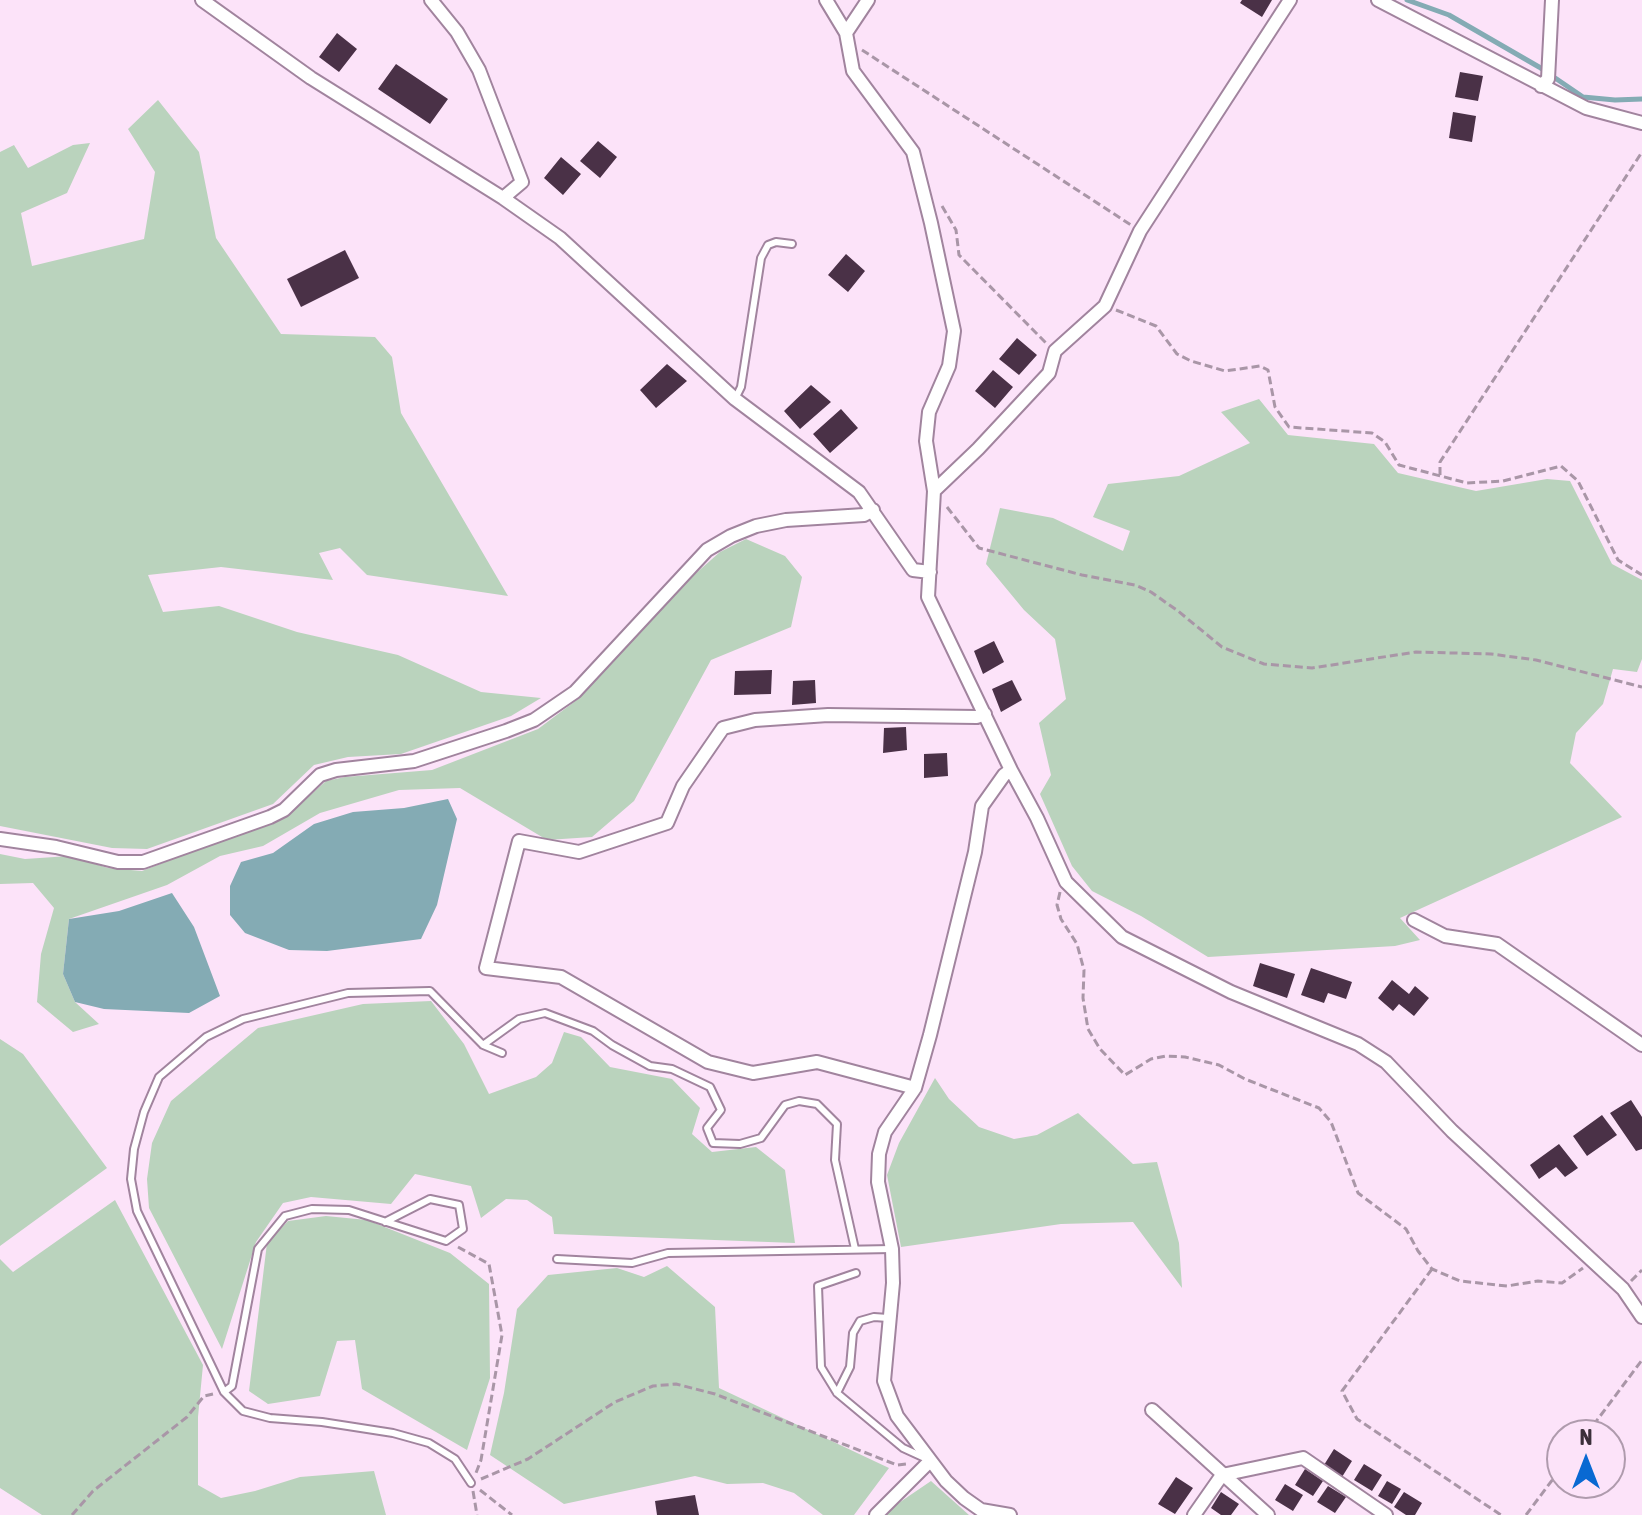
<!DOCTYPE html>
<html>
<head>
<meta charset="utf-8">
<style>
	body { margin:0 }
	#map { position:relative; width:1642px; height:1515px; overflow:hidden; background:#fce3f9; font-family:"Asap Condensed",sans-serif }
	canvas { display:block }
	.north { position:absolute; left:1546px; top:1419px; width:80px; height:80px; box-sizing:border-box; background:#fce3f9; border:2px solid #af9bad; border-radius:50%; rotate:0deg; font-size:22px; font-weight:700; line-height:32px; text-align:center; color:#3b2f3a }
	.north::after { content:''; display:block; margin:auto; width:28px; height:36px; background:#0969d2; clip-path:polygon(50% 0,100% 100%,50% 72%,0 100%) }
</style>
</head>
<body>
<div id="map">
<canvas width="1642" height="1515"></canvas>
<div class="north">N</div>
</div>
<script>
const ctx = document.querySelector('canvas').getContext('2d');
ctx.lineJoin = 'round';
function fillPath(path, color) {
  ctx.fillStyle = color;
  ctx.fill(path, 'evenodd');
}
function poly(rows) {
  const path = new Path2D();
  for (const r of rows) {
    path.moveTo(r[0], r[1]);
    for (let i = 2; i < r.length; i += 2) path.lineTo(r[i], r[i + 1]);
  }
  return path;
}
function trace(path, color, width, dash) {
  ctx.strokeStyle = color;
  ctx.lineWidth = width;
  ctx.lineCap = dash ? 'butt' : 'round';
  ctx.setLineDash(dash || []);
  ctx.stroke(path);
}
const green = poly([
	[158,100,199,152,216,238,281,334,375,337,392,357,401,413,508,596,367,575,340,548,319,553,333,580,221,567,148,575,163,612,219,606,297,632,398,655,481,692,541,698,511,716,401,754,348,757,314,765,273,804,147,849,112,848,0,826,0,152,14,145,28,168,73,145,90,143,67,193,21,213,32,266,144,239,155,172,128,129],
	[1259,399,1288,435,1374,444,1398,473,1476,491,1547,479,1570,481,1612,564,1642,580,1642,659,1637,672,1613,669,1603,704,1576,733,1570,763,1622,817,1400,918,1420,940,1395,946,1208,957,1141,916,1092,891,1072,866,1040,794,1051,775,1039,723,1066,699,1055,639,1024,610,986,564,1000,508,1053,518,1123,551,1130,531,1093,517,1108,484,1179,476,1250,443,1221,412],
	[746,539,785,556,802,577,791,627,711,660,634,801,592,837,547,840,460,788,399,790,320,813,263,846,220,856,167,885,69,919,63,974,75,1002,99,1024,73,1032,37,1002,41,954,54,908,33,883,0,884,0,854,25,859,69,856,108,868,142,871,289,814,326,781,345,777,432,770,538,729,578,699,694,575,720,552],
	[431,1001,464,1044,489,1094,536,1077,552,1063,564,1032,581,1037,610,1067,672,1079,700,1108,692,1134,712,1152,756,1147,785,1170,795,1243,554,1234,552,1217,527,1200,506,1199,481,1218,471,1186,415,1174,391,1204,311,1197,283,1203,256,1242,222,1349,149,1208,147,1179,152,1143,171,1101,258,1028,363,1004],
	[0,1039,23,1054,107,1168,0,1246],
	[935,1078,949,1099,979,1127,1014,1139,1037,1135,1078,1113,1133,1164,1157,1162,1179,1243,1182,1288,1133,1222,1061,1224,901,1247,887,1175,899,1143],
	[115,1200,203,1365,198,1417,198,1485,221,1498,255,1491,300,1477,374,1471,386,1515,42,1515,0,1488,0,1259,13,1272],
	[326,1216,367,1220,450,1253,489,1284,490,1378,467,1450,362,1389,355,1340,337,1341,320,1396,268,1404,249,1391,267,1243,288,1221],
	[667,1266,715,1307,719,1388,889,1468,854,1515,823,1515,794,1493,763,1483,727,1484,695,1476,564,1504,490,1455,504,1393,517,1309,548,1275,617,1268,644,1277],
	[931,1481,969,1515,881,1515]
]);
const water = poly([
	[448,799,457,819,437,905,421,939,327,951,289,950,245,933,230,915,230,886,241,862,273,853,314,824,353,812,404,808],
	[172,893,194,927,220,996,189,1013,104,1009,75,1002,63,974,69,919,119,911]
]);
const stream = poly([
	[1407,0,1449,15,1539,67,1583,97,1615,100,1642,99]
]);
const building = poly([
	[1242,0,1272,0,1262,17,1240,3],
	[337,33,357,49,339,72,319,57],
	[396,64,448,99,430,124,378,89],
	[1460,72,1483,76,1478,101,1455,97],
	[1453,112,1476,116,1472,142,1449,138],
	[598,141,617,157,600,178,580,161],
	[561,157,581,174,563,195,544,178],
	[345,250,359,278,301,307,287,279],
	[846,254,865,271,848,292,828,275],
	[1017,338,1037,355,1019,375,999,359],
	[667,364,687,381,656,408,640,390],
	[993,370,1013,387,995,408,975,391],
	[811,385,831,402,800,429,784,411],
	[841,409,858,428,830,453,813,434],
	[994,641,1004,662,983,674,974,651],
	[772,670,771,694,734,695,735,671],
	[815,680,816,703,792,705,793,681],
	[1012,680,1022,700,1001,712,992,689],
	[906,727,907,750,883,753,884,728],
	[947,753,948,776,924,778,924,754],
	[1260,963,1295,974,1287,998,1253,986],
	[1311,968,1352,982,1346,999,1328,993,1324,1003,1301,995],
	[1392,980,1409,994,1415,986,1429,998,1414,1016,1399,1004,1393,1011,1378,998],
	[1631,1100,1642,1117,1642,1149,1636,1151,1610,1113],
	[1602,1115,1617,1135,1587,1156,1573,1136],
	[1559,1144,1578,1168,1565,1177,1556,1167,1539,1179,1530,1165],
	[1334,1449,1352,1461,1342,1477,1324,1465],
	[1364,1464,1382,1475,1372,1491,1354,1480],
	[1305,1469,1323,1481,1313,1496,1295,1485],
	[1176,1477,1193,1488,1175,1514,1158,1504],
	[1387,1481,1401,1489,1392,1504,1378,1496],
	[1285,1484,1303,1495,1293,1511,1275,1500],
	[1328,1486,1346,1497,1335,1513,1317,1502],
	[1221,1492,1239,1504,1231,1515,1221,1515,1211,1508],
	[1404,1492,1422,1503,1415,1515,1406,1515,1394,1507],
	[695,1495,699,1515,657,1515,655,1501]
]);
const path = poly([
	[862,50,1131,225],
	[942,206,956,230,959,255,1046,343],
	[1116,310,1156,326,1177,354,1191,361,1225,371,1260,366,1268,370,1275,407,1289,427,1372,433,1385,442,1399,465,1467,483,1503,481,1561,466,1578,481,1618,560,1642,575],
	[1440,475,1440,462,1642,152],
	[947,507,979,548,1082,575,1135,585,1151,592,1178,611,1222,647,1264,664,1312,668,1416,652,1491,654,1536,660,1642,687],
	[1060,892,1057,905,1061,919,1077,944,1084,970,1083,998,1088,1029,1100,1049,1125,1075,1151,1059,1166,1056,1185,1057,1219,1065,1245,1079,1319,1108,1331,1122,1358,1193,1406,1229,1418,1251,1432,1269,1460,1281,1507,1286,1538,1281,1562,1283,1583,1268],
	[458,1247,489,1264,502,1335,481,1460,476,1473],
	[1432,1269,1342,1391,1357,1419,1501,1515],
	[1631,1281,1642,1270],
	[1586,1435,1642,1360],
	[481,1479,528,1459,615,1402,653,1386,676,1384,715,1394,897,1465,906,1464],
	[480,1490,512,1515],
	[473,1491,477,1515],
	[72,1515,93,1491,187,1417,204,1396,213,1394],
	[1526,1515,1562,1467]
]);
const service = poly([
	[735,399,741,387,761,258,768,245,776,242,792,244],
	[502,1053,483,1045,519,1019,545,1013,593,1031,612,1045,650,1066,672,1069,710,1087,721,1110,707,1128,713,1143,740,1144,761,1138,785,1105,799,1101,817,1104,837,1124,835,1160,855,1249],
	[557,1259,632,1263,668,1253,892,1249],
	[856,1273,818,1286,821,1367,837,1393,903,1448,927,1459],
	[224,1392,232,1386,258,1249,285,1216,312,1209,349,1210,446,1241,463,1229,459,1205,430,1199,385,1222],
	[837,1393,850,1367,853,1333,860,1321,874,1317,888,1318],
	[471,1483,455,1459,429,1443,393,1433,322,1422,270,1418,243,1411,224,1392,137,1211,131,1179,134,1149,144,1112,159,1077,206,1037,243,1019,348,993,430,991,483,1045]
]);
const minor = poly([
	[202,0,311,78,503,198,560,238,735,399,859,492,913,570,930,572],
	[431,0,457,32,479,70,522,182,503,198],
	[826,0,846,33,853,71,913,152,931,223,954,331,949,366,929,412,926,441,934,491,928,597,1011,770,1037,818,1066,882,1122,937,1231,992,1358,1044,1386,1062,1452,1131,1623,1289,1642,1317],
	[1378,0,1586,108,1642,123],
	[846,33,868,0],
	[1541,86,1548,79,1552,0],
	[934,491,978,449,1049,373,1055,351,1105,306,1140,231,1290,0],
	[0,839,56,847,118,862,143,862,270,817,284,810,320,775,336,770,414,761,506,731,534,720,575,692,707,550,731,536,756,526,786,520,864,515,873,510],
	[1414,920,1445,936,1497,944,1642,1045],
	[915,1088,817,1062,753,1073,708,1062,561,977,486,968,519,841,579,852,667,823,683,786,723,728,755,720,828,715,977,717,985,714],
	[1152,1410,1268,1515],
	[876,1515,930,1461],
	[1010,1515,981,1510,964,1498,946,1481,897,1416,884,1381,893,1283,892,1249,878,1182,879,1154,885,1132,915,1088,930,1035,975,852,982,806,1004,775,1011,770],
	[1194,1515,1222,1475,1303,1458,1386,1515]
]);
fillPath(green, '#bad3bd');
fillPath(water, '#84abb4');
trace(stream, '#84abb4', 5);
fillPath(building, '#4a3147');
trace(service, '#a1849e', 10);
trace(minor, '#a1849e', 16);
trace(path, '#a996a7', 3, [8, 4]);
trace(service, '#fff', 6);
trace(minor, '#fff', 12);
</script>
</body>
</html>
